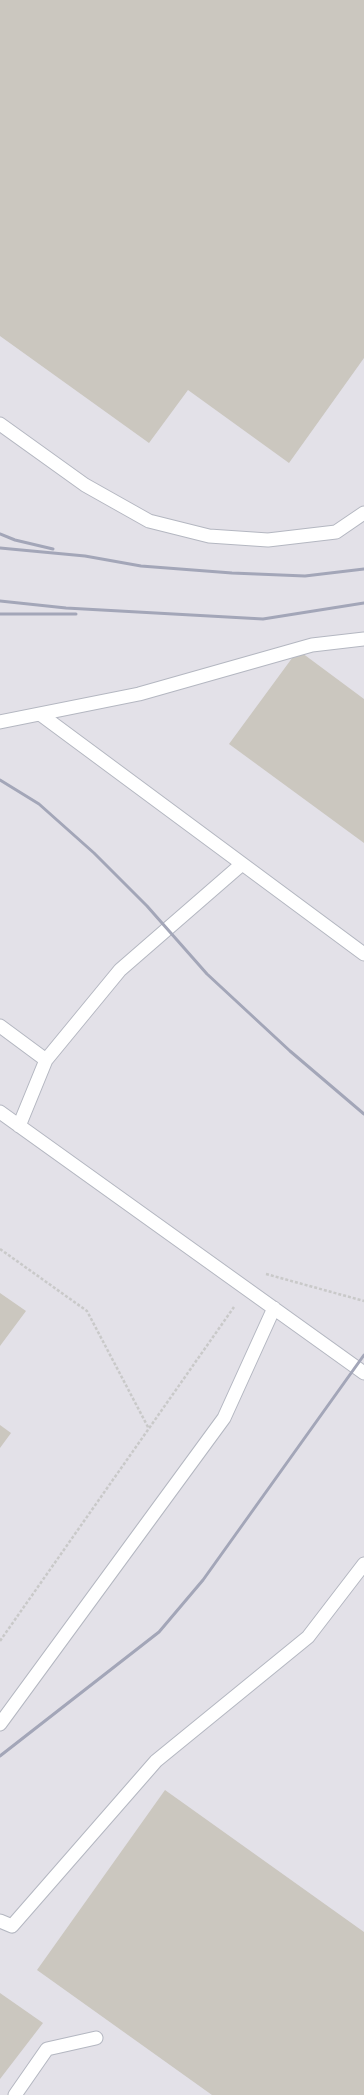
<!DOCTYPE html>
<html>
<head>
<meta charset="utf-8">
<style>
	body { margin:0 }
	canvas { display:block; background:#efe9e1 }
</style>
</head>
<body>
<canvas width="364" height="2095"></canvas>
<script>
const ctx = document.querySelector('canvas').getContext('2d');
ctx.lineJoin = 'round';
function fillPath(path, color) {
  ctx.fillStyle = color;
  ctx.fill(path, 'evenodd');
}
function poly(rows) {
  const path = new Path2D();
  for (const r of rows) {
    path.moveTo(r[0], r[1]);
    for (let i = 2; i < r.length; i += 2) path.lineTo(r[i], r[i + 1]);
  }
  return path;
}
function trace(path, color, width, dash) {
  ctx.strokeStyle = color;
  ctx.lineWidth = width;
  ctx.lineCap = dash ? 'butt' : 'round';
  ctx.setLineDash(dash || []);
  ctx.stroke(path);
}
const industrial = poly([
	[0,0,364,0,364,2095,0,2095]
]);
const building = poly([
	[0,0,364,0,364,358,289,463,188,390,149,443,0,336],
	[298,650,364,699,364,843,229,744],
	[0,1293,26,1311,0,1346],
	[0,1425,11,1433,0,1448],
	[165,1790,364,1932,364,2095,212,2095,37,1970],
	[0,1993,43,2023,0,2079]
]);
const path = poly([
	[0,1249,87,1311,149,1429],
	[266,1274,364,1301],
	[0,1641,234,1307]
]);
const lane = poly([
	[0,424,85,485,149,521,209,536,268,540,336,532,364,513],
	[40,714,364,954],
	[0,722,139,694,312,645,364,639],
	[0,1026,46,1060,19,1126],
	[46,1060,120,970,242,864],
	[0,1112,364,1373],
	[0,1724,224,1418,274,1308],
	[0,1921,12,1926,156,1761,308,1637,364,1564],
	[15,2095,47,2049,96,2038]
]);
const rail = poly([
	[0,534,15,540,53,549],
	[0,548,85,556,141,566,232,573,305,576,364,569],
	[0,601,66,608,263,619,364,603],
	[0,614,76,614],
	[0,780,39,804,94,853,147,906,207,974,290,1051,364,1114],
	[0,1756,159,1632,203,1580,364,1355]
]);
fillPath(industrial, '#e3e1e8');
fillPath(building, '#cbc7bf');
trace(lane, '#b4b7c1', 15);
trace(path, '#c9c9c9', 2.5, [3, 2]);
trace(lane, '#fff', 13);
trace(rail, '#a3a6b8', 3);
</script>
</body>
</html>
